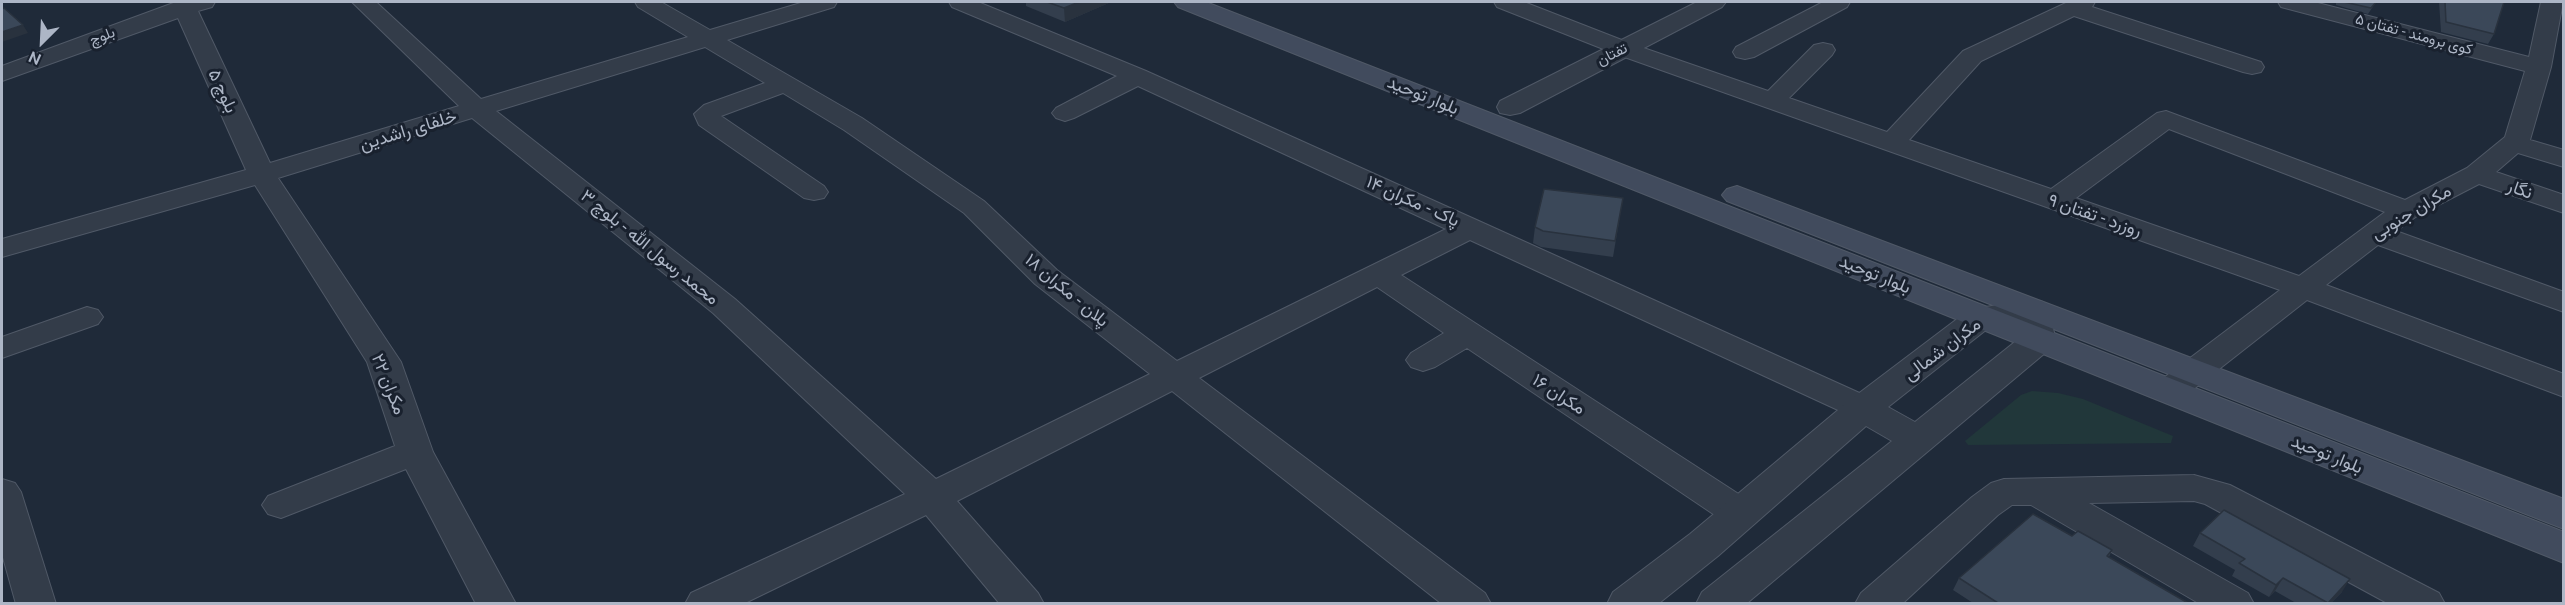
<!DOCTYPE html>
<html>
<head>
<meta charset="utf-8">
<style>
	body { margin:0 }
	#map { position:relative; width:2565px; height:605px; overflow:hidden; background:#1f2a39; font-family:Ubuntu,sans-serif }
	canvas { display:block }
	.frame { position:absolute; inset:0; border:3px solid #adb6c6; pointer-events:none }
	.north { position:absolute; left:12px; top:12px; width:60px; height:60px; -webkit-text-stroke:4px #19212e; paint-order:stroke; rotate:204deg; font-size:16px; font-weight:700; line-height:24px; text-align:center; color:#adb6c6 }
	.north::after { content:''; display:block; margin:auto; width:21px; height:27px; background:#adb6c6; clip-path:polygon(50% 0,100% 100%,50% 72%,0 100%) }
</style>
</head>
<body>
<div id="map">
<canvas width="2565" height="605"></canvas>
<div class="frame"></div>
<div class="north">N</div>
</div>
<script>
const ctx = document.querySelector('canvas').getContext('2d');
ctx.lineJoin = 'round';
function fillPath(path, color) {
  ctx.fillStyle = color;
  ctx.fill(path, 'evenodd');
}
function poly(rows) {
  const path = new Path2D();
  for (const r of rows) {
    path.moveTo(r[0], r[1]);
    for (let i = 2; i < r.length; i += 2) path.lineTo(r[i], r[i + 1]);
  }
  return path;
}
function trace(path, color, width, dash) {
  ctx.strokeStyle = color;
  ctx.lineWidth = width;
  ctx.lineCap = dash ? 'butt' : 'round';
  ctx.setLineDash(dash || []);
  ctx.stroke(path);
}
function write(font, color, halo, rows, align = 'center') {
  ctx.font = font + ' Ubuntu,Vazirmatn,sans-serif';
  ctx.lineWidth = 6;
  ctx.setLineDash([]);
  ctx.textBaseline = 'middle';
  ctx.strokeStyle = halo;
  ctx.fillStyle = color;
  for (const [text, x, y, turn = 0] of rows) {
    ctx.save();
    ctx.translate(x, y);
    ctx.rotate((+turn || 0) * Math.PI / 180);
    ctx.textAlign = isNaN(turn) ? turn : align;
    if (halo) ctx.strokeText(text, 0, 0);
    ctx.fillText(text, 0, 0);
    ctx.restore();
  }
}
const green = poly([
	[2032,391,2058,393,2083,399,2173,436,2171,443,1968,445,1965,441,2021,395]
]);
const minor = poly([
	[176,2,215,2,212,7,198,11,270,163,459,106,352,2,376,2,481,99,688,37,638,7,635,2,661,2,710,30,804,2,837,2,834,7,727,40,862,118,984,201,1057,270,1177,361,1446,229,1138,86,1074,118,1065,121,1056,118,1052,113,1056,108,1117,76,952,7,949,2,978,2,1146,71,1481,222,1875,400,1880,408,1875,416,1863,419,1851,416,1470,240,1401,275,1754,504,1760,514,1754,524,1741,528,1728,524,1467,348,1435,367,1423,371,1411,367,1406,360,1411,353,1444,333,1377,287,1199,378,1485,593,1491,604,1442,604,1172,391,957,501,1038,593,1044,604,1000,604,926,515,743,604,685,604,691,593,905,494,713,313,472,118,278,178,401,362,433,452,516,604,476,604,406,469,281,518,268,514,262,505,268,496,395,446,367,362,255,185,2,257,2,239,246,170,178,18,2,81,2,66,176,2],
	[705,47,765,83,704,105,694,114,699,125,804,198,814,200,824,198,828,192,824,186,721,116,783,93,844,130,964,213,1035,284,1150,374,936,479,735,299,496,111,705,47],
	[1494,2,1524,2,1632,44,1768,91,1814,45,1823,43,1832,45,1835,50,1832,55,1789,98,1887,132,1963,51,2068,2,2095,2,2092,7,2261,62,2264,67,2261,72,2252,74,2243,72,2074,16,1981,61,1909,140,2051,189,2157,113,2166,111,2405,200,2467,168,2505,137,2525,71,2281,7,2278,2,2314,2,2529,57,2541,2,2563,2,2551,67,2530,140,2564,150,2564,167,2518,153,2496,172,2564,195,2564,213,2479,184,2417,216,2396,231,2564,292,2564,312,2378,245,2326,285,2564,374,2564,397,2307,300,2181,399,2169,402,2157,399,2152,391,2157,383,2280,290,1616,54,1497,7,1494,2],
	[2169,129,2385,212,2299,276,2076,198,2169,129],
	[1823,2,1850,2,1847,7,1754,57,1745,59,1736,57,1733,52,1736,47,1823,2],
	[87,307,98,310,103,317,98,324,2,358,2,337,87,307],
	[2194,475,2230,485,2439,593,2445,604,2389,604,2205,504,2194,501,2089,503,2248,593,2254,604,2200,604,2031,505,2012,505,1998,515,1902,604,1855,604,1861,593,1972,497,1991,483,2004,479,2194,475],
	[2,479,15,483,21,492,56,604,16,604,2,554,2,479]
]);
const tertiary = poly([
	[1697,2,1726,2,1722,7,1520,113,1510,115,1500,113,1497,107,1500,101,1697,2],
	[2031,299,2043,302,2048,309,2056,340,2051,348,1746,604,1696,604,1702,592,1892,441,1866,426,1718,556,1658,604,1607,604,1613,592,1690,534,1850,400,1969,310,2031,299],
	[2017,321,2021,337,1915,422,1888,407,1991,326,2017,321]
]);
const secondary = poly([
	[1174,2,1206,2,2564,532,2564,563,1178,7,1174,2],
	[1737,186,2564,499,2564,529,1727,201,1722,195,1727,189,1737,186]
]);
const wall = poly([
	[1026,2,1111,2,1065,22,1026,6],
	[2336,2,2376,2,2368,14,2336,5],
	[2439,2,2504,2,2494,34,2488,44,2441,32],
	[1623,198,1613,257,1541,247,1533,243,1535,227],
	[2200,533,2342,592,2331,603,2296,603,2275,591,2269,597,2232,576,2235,570,2193,546],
	[2072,536,2112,550,2109,557,2188,603,1973,603,1953,590,1959,578]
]);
const shadedWall = poly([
	[1079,2,1111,2,1065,22,1064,8],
	[23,25,28,33,2,42,2,32],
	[2283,578,2275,591,2269,597,2276,585],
	[2350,579,2342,592,2331,603,2328,603]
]);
const building = poly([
	[1047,2,1079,2,1064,8,1047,2],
	[2344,2,2376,2,2371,8,2344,2],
	[2445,2,2504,2,2494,34,2446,22,2445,2],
	[4,8,23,25,2,32,2,9,4,8],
	[1544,189,1623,198,1615,241,1543,231,1535,227,1544,189],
	[2224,510,2350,579,2328,603,2283,578,2276,585,2239,563,2245,559,2200,533,2224,510],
	[2033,514,2072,536,2078,531,2096,541,2112,550,2107,556,2188,603,1998,603,1959,578,2033,514]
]);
const farStreetnames = [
	["کوی برومند - تفتان ۵",2414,34,15],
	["بلوچ",102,36,-21],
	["تفتان",1612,54,-27]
];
const streetNames = [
	["بلوچ ۵",223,91,65],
	["بلوار توحید",1423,95,22],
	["خلفای راشدین",408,130,-17],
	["نگار",2520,189,20],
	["پاک - مکران ۱۴",1413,201,24],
	["مکران جنوبی",2411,212,-31],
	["روزرد - تفتان ۹",2095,215,19],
	["محمد رسول الله - بلوچ ۳",650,247,39],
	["بلوار توحید",1875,274,22],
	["پلان - مکران ۱۸",1067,290,40],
	["مکران شمالی",1942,349,-37],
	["مکران ۲۲",389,384,68],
	["مکران ۱۶",1559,394,33],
	["بلوار توحید",2327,454,22]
];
fillPath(green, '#21373a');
trace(minor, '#505967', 2);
trace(tertiary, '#505967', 2);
trace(secondary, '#505967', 2);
fillPath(minor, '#333c49');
fillPath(tertiary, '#333c49');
fillPath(secondary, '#414b5d');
fillPath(wall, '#333e4d');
fillPath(shadedWall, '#29323e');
fillPath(building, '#3b4859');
trace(building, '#29323e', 1.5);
write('15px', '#adb6c6', '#19212e', farStreetnames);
write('18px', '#adb6c6', '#19212e', streetNames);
</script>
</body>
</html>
